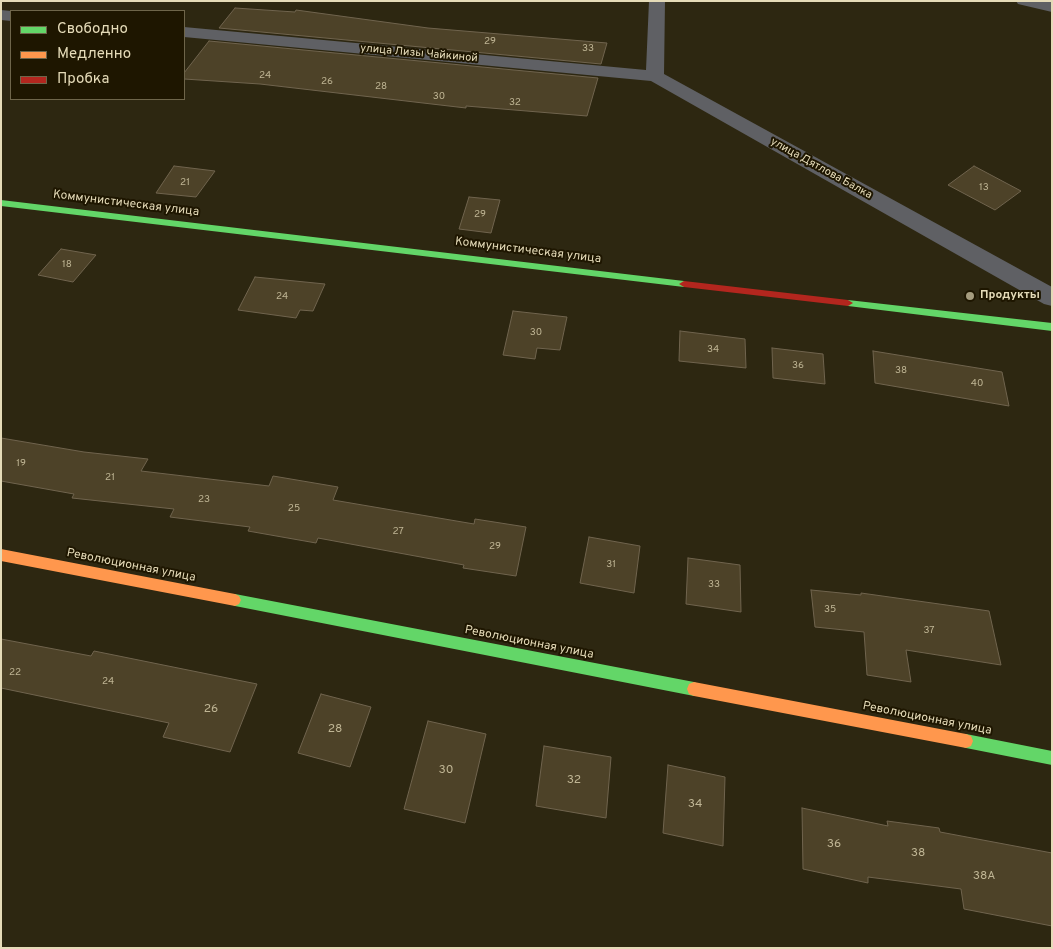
<!DOCTYPE html>
<html>
<head>
<meta charset="utf-8">
<style>
	body { margin:0 }
	#map { position:relative; width:1053px; height:949px; overflow:hidden; background:#2d2711; font-family:Overpass,sans-serif }
	canvas { display:block }
	.frame { position:absolute; inset:0; border:2px solid #e5dbb8; pointer-events:none }
	.legend { position:absolute; left:10px; top:10px; width:175px; height:90px; box-sizing:border-box; background:#1e1600; border:1px solid #6e654a; margin:0; padding:6px 9px; list-style:none; font-size:15px; color:#e5dbb8 }
	.legend li { display:flex; align-items:center; gap:10px; height:25px }
	.legend b { width:25px; border:1px solid #6e654a }
</style>
</head>
<body>
<div id="map">
<canvas width="1053" height="949"></canvas>
<div class="frame"></div>
<ul class="legend">
<li><b style="height:6px;background:#63d668"></b>Свободно</li>
<li><b style="height:6px;background:#ff974d"></b>Медленно</li>
<li><b style="height:6px;background:#b3261e"></b>Пробка</li>
</ul>
</div>
<script>
const ctx = document.querySelector('canvas').getContext('2d');
ctx.lineJoin = 'round';
function fillPath(path, color) {
  ctx.fillStyle = color;
  ctx.fill(path, 'evenodd');
}
function poly(rows) {
  const path = new Path2D();
  for (const r of rows) {
    path.moveTo(r[0], r[1]);
    for (let i = 2; i < r.length; i += 2) path.lineTo(r[i], r[i + 1]);
  }
  return path;
}
function trace(path, color, width, dash) {
  ctx.strokeStyle = color;
  ctx.lineWidth = width;
  ctx.lineCap = dash ? 'butt' : 'round';
  ctx.setLineDash(dash || []);
  ctx.stroke(path);
}
function write(font, color, halo, rows, align = 'center') {
  ctx.font = font + ' Overpass,sans-serif';
  ctx.lineWidth = 4;
  ctx.setLineDash([]);
  ctx.textBaseline = 'middle';
  ctx.strokeStyle = halo;
  ctx.fillStyle = color;
  for (const [text, x, y, turn = 0] of rows) {
    ctx.save();
    ctx.translate(x, y);
    ctx.rotate((+turn || 0) * Math.PI / 180);
    ctx.textAlign = isNaN(turn) ? turn : align;
    if (halo) ctx.strokeText(text, 0, 0);
    ctx.fillText(text, 0, 0);
    ctx.restore();
  }
}
const building = poly([
	[235,8,295,12,296,10,428,28,607,43,601,64,219,28,235,8],
	[209,41,598,78,587,116,466,106,466,108,260,84,184,79,184,73,209,41],
	[174,166,215,171,196,197,156,193,174,166],
	[974,166,1021,191,995,210,948,185,974,166],
	[469,197,500,200,491,233,459,229,469,197],
	[61,249,96,255,73,282,38,275,61,249],
	[255,277,325,284,313,311,300,310,296,318,238,310,255,277],
	[513,311,567,317,560,350,537,348,535,359,503,355,513,311],
	[680,331,745,339,746,368,679,361,680,331],
	[772,348,823,354,825,384,773,378,772,348],
	[873,351,1002,372,1009,406,875,383,873,351],
	[1,438,84,452,148,459,141,471,269,486,273,476,338,487,333,500,474,524,475,519,526,527,516,576,463,568,464,565,318,538,316,543,248,531,250,527,170,517,174,509,72,498,74,494,1,481,1,438],
	[589,537,640,546,634,593,580,583,589,537],
	[688,558,740,565,741,612,686,604,688,558],
	[811,590,861,595,861,593,989,611,1001,665,906,650,911,682,867,675,864,632,815,627,811,590],
	[1,639,91,656,94,651,257,684,230,752,163,737,169,723,1,688,1,639],
	[321,694,371,707,350,767,298,753,321,694],
	[428,721,486,734,465,823,404,809,428,721],
	[544,746,611,757,606,818,536,806,544,746],
	[668,765,725,777,723,846,663,833,668,765],
	[802,808,888,826,887,821,939,828,940,832,1052,853,1052,926,964,909,961,889,868,877,868,883,803,869,802,808]
]);
const street = poly([
	[649,1,665,1,664,74,1052,287,1052,306,1044,304,651,81,184,37,184,27,646,70,649,1],
	[1016,1,1052,2,1052,12,1018,4,1016,1],
	[1,10,11,11,11,21,1,20,1,10]
]);
const fast = poly([
	[1,200,684,281,689,284,684,287,1,206,1,200],
	[848,300,1052,323,1052,331,848,306,843,303,848,300],
	[235,594,694,682,699,684,701,689,699,694,694,696,235,606,231,604,229,600,231,596,235,594],
	[966,734,1052,751,1052,765,966,748,961,746,959,741,961,736,966,734]
]);
const slow = poly([
	[1,549,235,594,239,596,241,600,239,604,235,606,1,561,1,549],
	[694,682,966,734,971,736,973,741,971,746,966,748,694,696,689,694,687,689,689,684,694,682]
]);
const jam = poly([
	[684,281,848,300,853,303,848,306,684,287,679,284,684,281]
]);
const markers = [
	[970,296,5,"#a59c7e"]
];
const numberNames = [
	["29",490,42],
	["33",588,49],
	["24",265,76],
	["26",327,82],
	["28",381,87],
	["30",439,97],
	["32",515,103],
	["21",185,183],
	["13",984,188],
	["29",480,215],
	["18",67,265],
	["24",282,297],
	["30",536,333],
	["34",713,350],
	["36",798,366],
	["38",901,371],
	["40",977,384],
	["19",21,464],
	["21",110,478],
	["23",204,500],
	["25",294,509],
	["27",398,532],
	["29",495,547],
	["31",611,565],
	["33",714,585],
	["35",830,610],
	["37",929,631],
	["22",15,673],
	["24",108,682]
];
const farStreetnames = [
	["улица Лизы Чайкиной",419,54,5],
	["улица Дятлова Балка",821,169,29]
];
const streetNames = [
	["Коммунистическая улица",126,204,7],
	["Коммунистическая улица",528,251,7],
	["Революционная улица",131,566,11],
	["Революционная улица",529,643,11],
	["Революционная улица",927,719,11]
];
const poiNames = [
	["Продукты",980,296]
];
const nearNumbernames = [
	["26",211,710],
	["28",335,730],
	["30",446,771],
	["32",574,781],
	["34",695,805],
	["36",834,845],
	["38",918,854],
	["38А",984,877]
];
fillPath(building, '#4d4228');
trace(building, '#70644e', 1);
fillPath(street, '#5f6064');
fillPath(fast, '#63d668');
fillPath(slow, '#ff974d');
fillPath(jam, '#b3261e');
for (const [x, y, r, color] of markers) {
  const dot = new Path2D();
  dot.arc(x, y, r, 0, 2 * Math.PI);
  ctx.fillStyle = color;
  ctx.fill(dot);
  trace(dot, '#1e1600', 2);
}
write('10px', '#bfb594', null, numberNames);
write('11px', '#e5dbb8', '#1e1600', farStreetnames);
write('12px', '#e5dbb8', '#1e1600', streetNames);
write('bold 12px', '#e5dbb8', '#1e1600', poiNames, 'left');
write('12px', '#bfb594', null, nearNumbernames);
</script>
</body>
</html>
